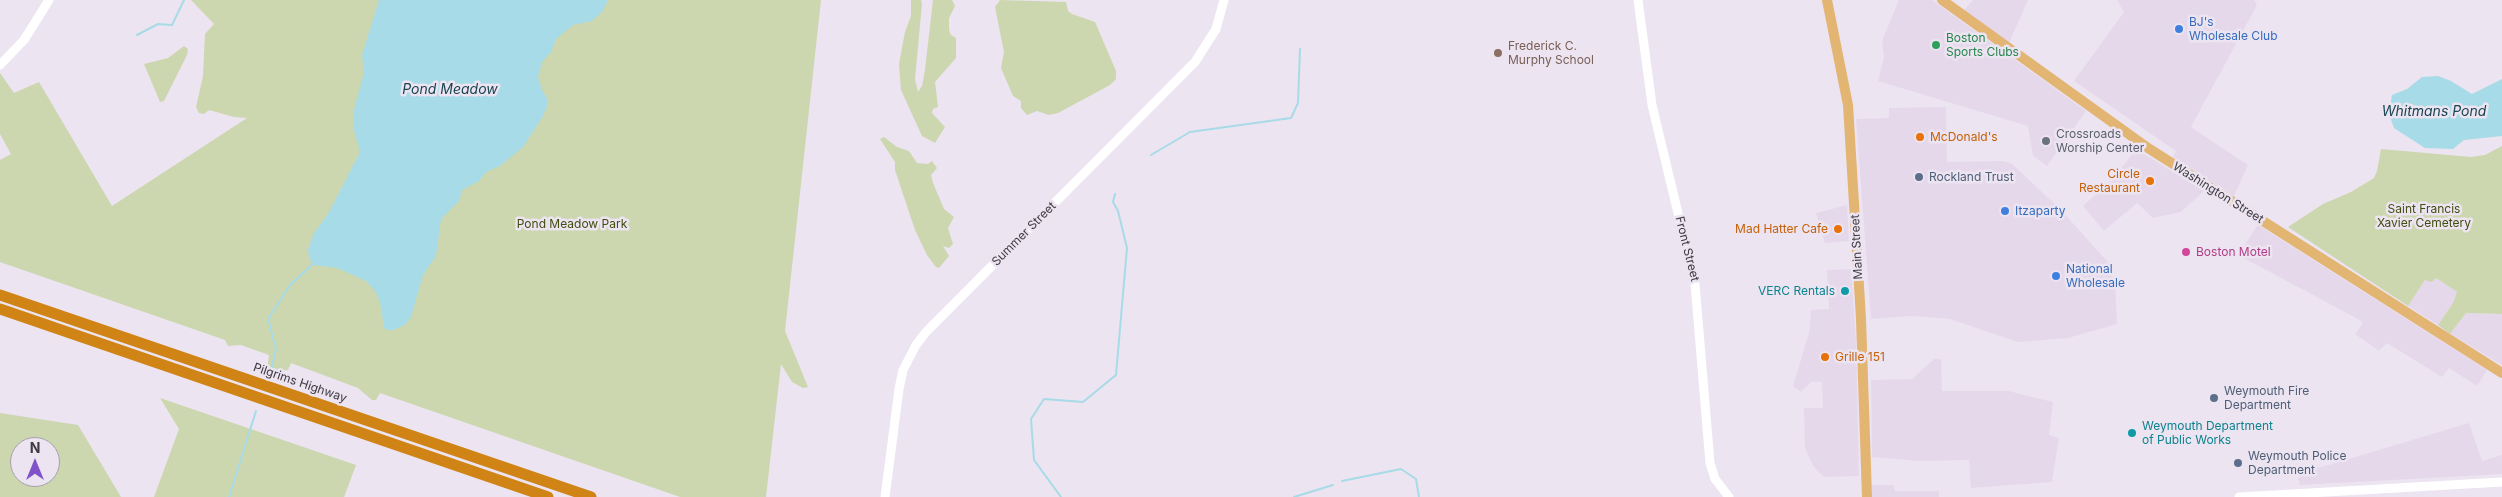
<!DOCTYPE html>
<html>
<head>
<meta charset="utf-8">
<style>
	body { margin:0 }
	#map { position:relative; width:2502px; height:497px; overflow:hidden; background:#ece4f1; font-family:Inter,sans-serif }
	canvas { display:block }
	.north { position:absolute; left:10px; top:437px; width:50px; height:50px; box-sizing:border-box; background:#ece4f1; border:1px solid #a6a0aa; border-radius:50%; rotate:0deg; font-size:14px; font-weight:700; line-height:20px; text-align:center; color:#3e3b40 }
	.north::after { content:''; display:block; margin:auto; width:18px; height:22px; background:#8053cb; clip-path:polygon(50% 0,100% 100%,50% 72%,0 100%) }
</style>
</head>
<body>
<div id="map">
<canvas width="2502" height="497"></canvas>
<div class="north">N</div>
</div>
<script>
const ctx = document.querySelector('canvas').getContext('2d');
ctx.lineJoin = 'round';
function fillPath(path, color) {
  ctx.fillStyle = color;
  ctx.fill(path, 'evenodd');
}
function poly(rows) {
  const path = new Path2D();
  for (const r of rows) {
    path.moveTo(r[0], r[1]);
    for (let i = 2; i < r.length; i += 2) path.lineTo(r[i], r[i + 1]);
  }
  return path;
}
function trace(path, color, width, dash) {
  ctx.strokeStyle = color;
  ctx.lineWidth = width;
  ctx.lineCap = dash ? 'butt' : 'round';
  ctx.setLineDash(dash || []);
  ctx.stroke(path);
}
function write(font, color, halo, rows, align = 'center') {
  ctx.font = font + ' Inter,sans-serif';
  ctx.lineWidth = 5;
  ctx.setLineDash([]);
  ctx.textBaseline = 'middle';
  ctx.strokeStyle = halo;
  ctx.fillStyle = color;
  for (const [text, x, y, turn = 0] of rows) {
    ctx.save();
    ctx.translate(x, y);
    ctx.rotate((+turn || 0) * Math.PI / 180);
    ctx.textAlign = isNaN(turn) ? turn : align;
    if (halo) ctx.strokeText(text, 0, 0);
    ctx.fillText(text, 0, 0);
    ctx.restore();
  }
}
const commercial = poly([
	[1899,0,1932,0,2086,111,2047,166,2033,156,2028,126,1878,81,1884,57,1882,41],
	[1973,0,2028,0,2009,43,1964,10],
	[2117,0,2254,0,2257,5,2191,127,2248,165,2234,196,2173,157,2176,151,2074,81,2124,12],
	[1946,107,1947,162,2003,161,2012,164,2060,209,2107,261,2115,284,2117,324,2068,338,2018,342,1950,319,1912,316,1871,319,1856,119,1889,118,1889,108],
	[2136,149,2204,191,2181,212,2153,218,2137,203,2104,231,2083,206,2113,179],
	[1847,205,1849,241,1825,243,1816,213],
	[2258,225,2487,370,2477,386,2449,368,2442,377,2387,343,2379,351,2355,334,2363,323,2358,319,2238,255],
	[1851,269,1856,341,1859,476,1824,477,1813,466,1805,448,1804,408,1823,408,1822,382,1811,382,1801,392,1793,386,1809,333,1811,310,1829,309,1827,270],
	[2436,278,2457,292,2453,303,2438,325,2408,306,2425,280],
	[2466,313,2502,314,2502,365,2450,334],
	[1934,359,1941,359,1942,391,2009,391,2053,402,2049,435,2059,438,2052,482,1971,488,1969,460,1919,461,1872,457,1871,380,1912,379],
	[2469,423,2482,461,2502,455,2502,474,2300,485,2298,478,2305,472],
	[1872,485,1893,485,1895,491,1939,491,1939,497,1872,497]
]);
const green = poly([
	[191,0,821,0,785,331,808,387,803,388,792,382,781,364,766,497,680,497,380,393,376,400,372,400,358,388,291,363,288,370,268,373,267,370,269,355,241,345,228,346,225,340,0,262,0,160,11,154,0,134,0,73,14,93,39,82,112,206,247,118,234,117,209,110,204,114,199,113,196,107,203,76,205,34,214,24],
	[911,0,921,0,922,4,915,79,918,92,922,86,925,70,933,0,952,0,955,6,949,18,949,30,951,35,956,38,956,58,935,82,938,107,933,109,932,113,945,127,935,143,922,136,901,90,899,64,905,32,911,16],
	[1000,0,1066,2,1068,11,1072,14,1095,22,1116,71,1116,79,1110,85,1058,113,1049,115,1037,111,1027,115,1021,108,1021,101,1013,96,1001,68,1004,52,995,7],
	[184,46,188,49,187,55,164,101,160,102,144,64,168,58],
	[884,137,897,147,909,151,917,163,928,164,932,161,937,168,931,175,933,183,944,209,954,217,948,228,953,244,949,248,943,246,949,256,939,268,936,267,927,255,915,230,895,170,895,162,880,139],
	[2502,146,2502,314,2466,313,2450,334,2438,325,2453,303,2457,292,2436,278,2432,282,2425,280,2408,306,2288,227,2323,204,2351,192,2374,178,2377,171,2381,149,2471,157,2485,155],
	[160,398,356,465,344,497,154,497,179,429],
	[0,413,78,425,121,497,0,497],
	[20,447,50,447,50,477,20,477]
]);
const water = poly([
	[379,0,608,0,602,12,592,21,573,25,556,39,551,52,542,62,538,77,542,90,547,98,547,106,543,116,523,147,500,166,486,172,479,181,462,190,459,201,441,219,436,256,423,275,411,317,405,325,390,331,384,328,380,302,375,291,366,281,337,268,314,265,309,258,308,249,314,233,328,214,360,152,353,126,353,114,364,72,362,55],
	[2438,76,2451,81,2472,94,2502,79,2502,136,2464,140,2453,149,2425,148,2394,128,2389,114,2392,95,2407,89,2422,77]
]);
const stream = poly([
	[137,35,158,24,172,25,184,0],
	[1151,155,1190,132,1291,118,1298,103,1300,49],
	[270,374,276,349,268,319,290,285,315,262],
	[1342,481,1401,469,1416,479,1419,497],
	[229,497,256,411],
	[1061,497,1034,460,1031,419,1044,399,1083,402,1116,375,1127,248,1118,211,1113,202,1115,194],
	[1294,497,1333,485]
]);
const secondary = poly([
	[1638,0,1652,105,1695,284,1710,463,1715,479,1729,497],
	[0,65,24,40,49,0],
	[885,497,899,389,903,370,916,345,926,332,1195,62,1216,29,1224,0],
	[2239,497,2502,482]
]);
const primary = poly([
	[1827,0,1848,105,1861,319,1867,497],
	[1942,0,2148,148,2502,373]
]);
const highway = poly([
	[0,295,591,497],
	[0,309,548,497]
]);
const markers = [
	[2179,29,5,"#3f7fe0"],
	[1936,45,5,"#2e9e5b"],
	[1498,53,5,"#8d6e63"],
	[1920,137,5,"#e8710a"],
	[2046,141,5,"#6b7280"],
	[1919,177,5,"#5c6f8a"],
	[2150,181,5,"#e8710a"],
	[2005,211,5,"#3f7fe0"],
	[1838,229,5,"#e8710a"],
	[2186,252,5,"#d1479c"],
	[2056,276,5,"#3f7fe0"],
	[1845,291,5,"#0f9aa8"],
	[1825,357,5,"#e8710a"],
	[2214,398,5,"#5c6f8a"],
	[2132,433,5,"#0f9aa8"],
	[2238,463,5,"#5c6f8a"]
];
const shopNames = [
	["BJ's",2189,22],
	["Wholesale Club",2189,36],
	["Itzaparty",2015,211],
	["National",2066,269],
	["Wholesale",2066,283]
];
const leisureNames = [
	["Boston",1946,38],
	["Sports Clubs",1946,52]
];
const educationNames = [
	["Frederick C.",1508,46],
	["Murphy School",1508,60]
];
const worshipNames = [
	["Crossroads",2056,134],
	["Worship Center",2056,148]
];
const foodNames = [
	["McDonald's",1930,137],
	["Circle",2140,174,"right"],
	["Restaurant",2140,188,"right"],
	["Mad Hatter Cafe",1828,229,"right"],
	["Grille 151",1835,357]
];
const serviceNames = [
	["Rockland Trust",1929,177],
	["Weymouth Fire",2224,391],
	["Department",2224,405],
	["Weymouth Police",2248,456],
	["Department",2248,470]
];
const streetNames = [
	["Washington Street",2218,193,32],
	["Summer Street",1024,234,-45],
	["Main Street",1857,247,-93],
	["Front Street",1687,249,76],
	["Pilgrims Highway",300,383,19]
];
const parkNames = [
	["Saint Francis",2424,209],
	["Xavier Cemetery",2424,223],
	["Pond Meadow Park",572,224]
];
const hotelNames = [
	["Boston Motel",2196,252]
];
const cultureNames = [
	["VERC Rentals",1835,291],
	["Weymouth Department",2142,426,"left"],
	["of Public Works",2142,440,"left"]
];
const waterNames = [
	["Pond Meadow",450,90],
	["Whitmans Pond",2434,112]
];
fillPath(commercial, '#e6d8eb');
fillPath(green, '#ccd7af');
fillPath(water, '#a7dbe7');
trace(stream, '#a7dbe7', 2);
trace(secondary, '#fff', 9);
trace(primary, '#e2b573', 10);
trace(highway, '#cf8415', 11);
for (const [x, y, r, color] of markers) {
  const dot = new Path2D();
  dot.arc(x, y, r, 0, 2 * Math.PI);
  ctx.fillStyle = color;
  ctx.fill(dot);
  trace(dot, '#ece4f1', 2);
}
write('12px', '#366cbe', '#ece4f1', shopNames, 'left');
write('12px', '#27864d', '#ece4f1', leisureNames, 'left');
write('12px', '#785e54', '#ece4f1', educationNames, 'left');
write('12px', '#5b616d', '#ece4f1', worshipNames, 'left');
write('12px', '#c56008', '#ece4f1', foodNames, 'left');
write('12px', '#4e5e75', '#ece4f1', serviceNames, 'left');
write('12px', '#3e3b40', '#ece4f1', streetNames);
write('12px', '#424e0e', '#ece4f1', parkNames);
write('12px', '#b23c85', '#ece4f1', hotelNames, 'left');
write('12px', '#0d838f', '#ece4f1', cultureNames, 'right');
write('italic 14px', '#18454f', '#ece4f1', waterNames);
</script>
</body>
</html>
